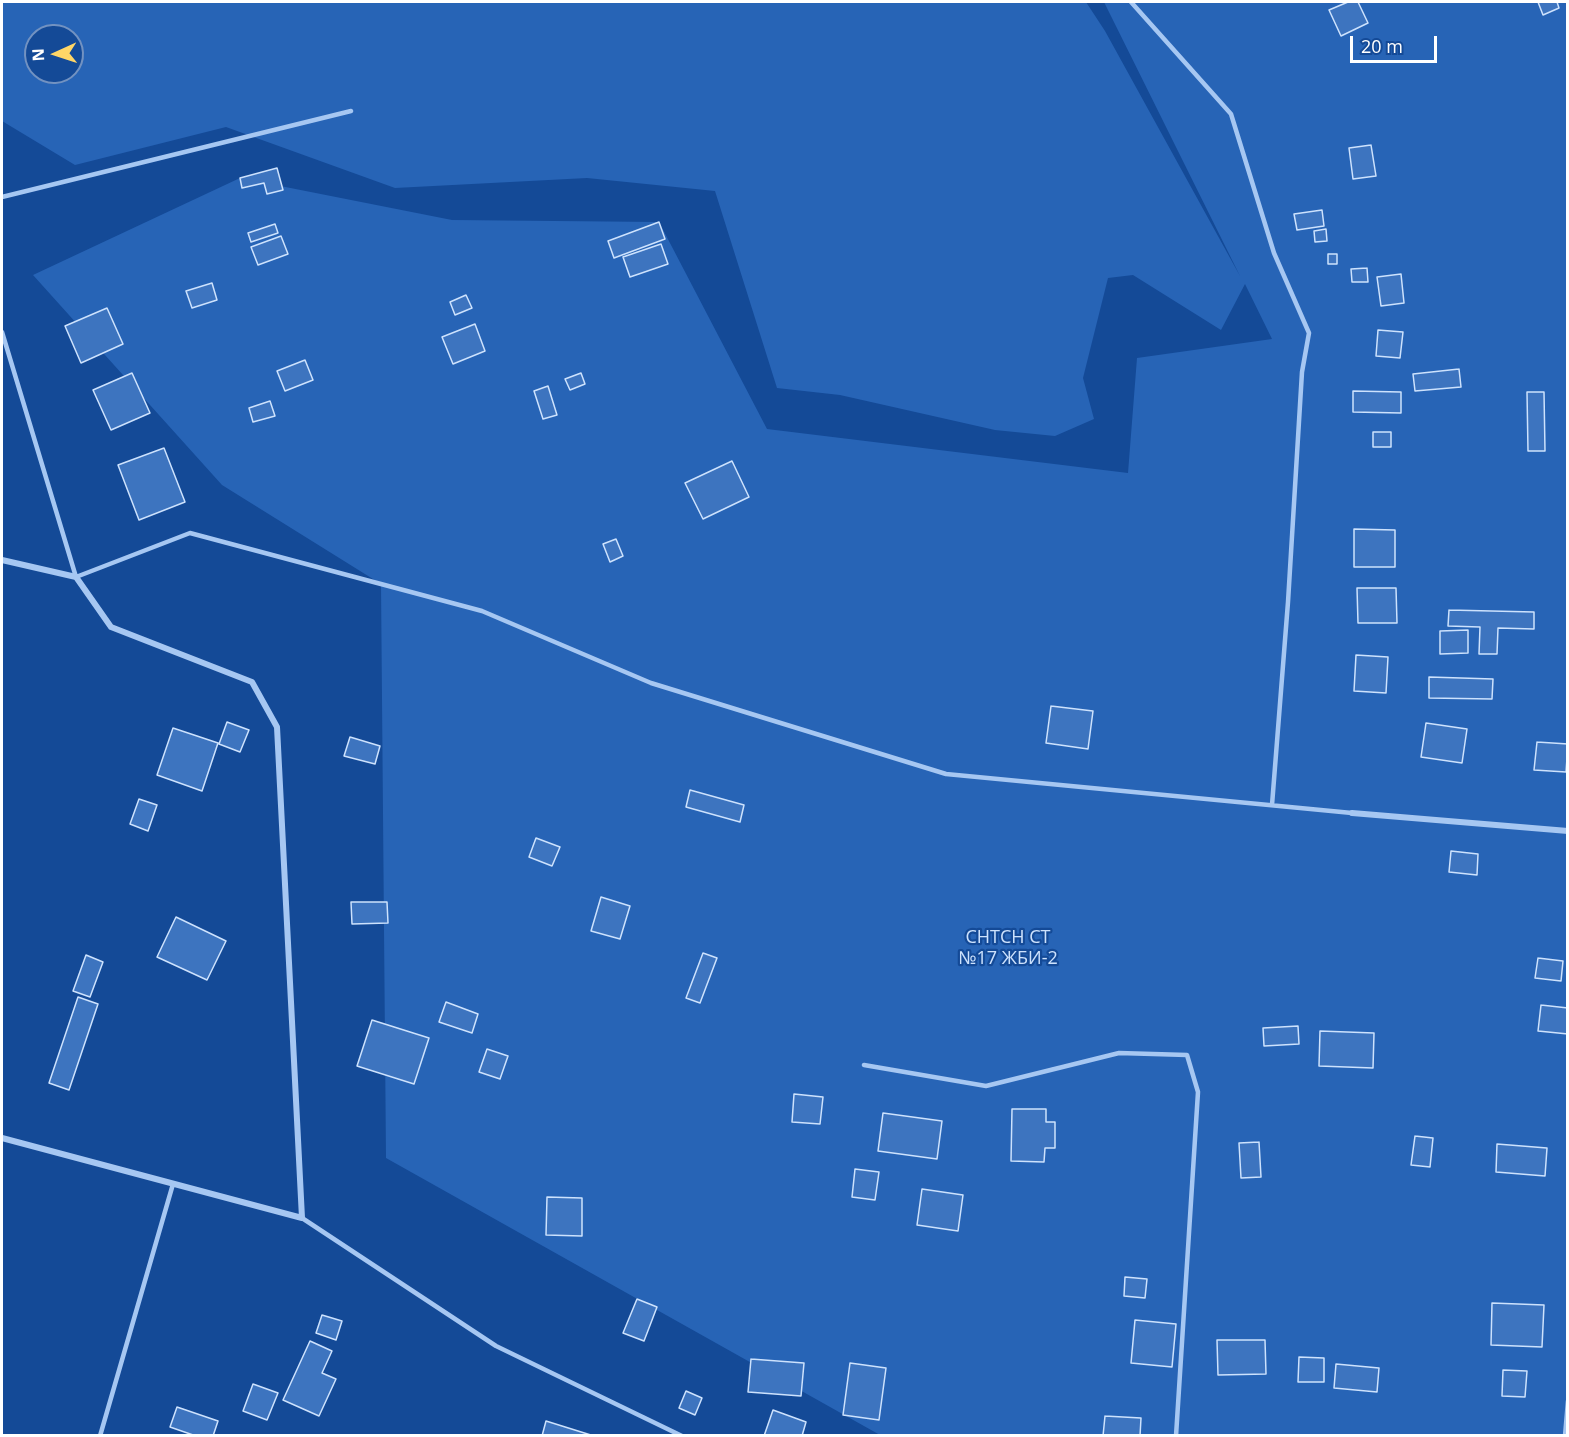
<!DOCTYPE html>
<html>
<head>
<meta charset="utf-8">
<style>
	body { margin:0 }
	#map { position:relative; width:1569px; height:1437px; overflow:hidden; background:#144a97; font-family:"Open Sans",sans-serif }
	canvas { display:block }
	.frame { position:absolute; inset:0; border:3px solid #fff; pointer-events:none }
	.north { position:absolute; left:24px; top:24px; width:60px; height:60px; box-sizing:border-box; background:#144a97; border:2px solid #7292c1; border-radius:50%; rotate:267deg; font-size:16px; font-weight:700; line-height:24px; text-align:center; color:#fff }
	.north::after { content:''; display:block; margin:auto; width:21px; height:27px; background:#ffd667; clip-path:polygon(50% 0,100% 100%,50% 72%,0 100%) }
	.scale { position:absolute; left:1350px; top:36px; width:87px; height:27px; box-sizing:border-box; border:3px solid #fff; border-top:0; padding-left:8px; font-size:18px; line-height:21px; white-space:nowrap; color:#fff; -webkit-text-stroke:4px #144a97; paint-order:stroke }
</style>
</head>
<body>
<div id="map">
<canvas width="1569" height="1437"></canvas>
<div class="frame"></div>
<div class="north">N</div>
<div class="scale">20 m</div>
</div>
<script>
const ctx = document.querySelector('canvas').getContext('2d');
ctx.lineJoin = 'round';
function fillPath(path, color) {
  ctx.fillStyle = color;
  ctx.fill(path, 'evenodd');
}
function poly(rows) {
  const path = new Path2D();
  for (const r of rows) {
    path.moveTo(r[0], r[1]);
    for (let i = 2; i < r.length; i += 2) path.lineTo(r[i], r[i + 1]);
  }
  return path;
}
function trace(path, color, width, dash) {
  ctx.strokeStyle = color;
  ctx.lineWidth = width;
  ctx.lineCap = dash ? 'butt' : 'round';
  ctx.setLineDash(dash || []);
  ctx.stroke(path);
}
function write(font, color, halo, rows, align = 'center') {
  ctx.font = font + ' "Open Sans",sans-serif';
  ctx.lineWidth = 4.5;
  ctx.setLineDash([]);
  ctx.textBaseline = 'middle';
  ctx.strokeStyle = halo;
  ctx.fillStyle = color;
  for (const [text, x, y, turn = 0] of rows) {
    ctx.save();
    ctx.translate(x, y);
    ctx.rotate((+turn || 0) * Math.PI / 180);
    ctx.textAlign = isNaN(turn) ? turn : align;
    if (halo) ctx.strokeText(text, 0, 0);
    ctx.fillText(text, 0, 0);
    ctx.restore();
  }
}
const green = poly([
	[2,2,1086,2,1105,31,1240,276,1104,2,1567,2,1567,1435,880,1435,386,1158,381,584,222,485,33,275,240,178,452,220,659,222,767,429,1128,473,1137,358,1272,339,1245,284,1221,330,1133,275,1108,278,1083,378,1094,419,1055,436,995,430,840,395,777,388,715,191,587,178,395,188,226,127,75,165,2,121],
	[36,36,72,36,72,72,36,72]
]);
const building = poly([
	[1348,2,1358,2,1368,23,1341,36,1329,10,1348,2],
	[1538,2,1557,2,1559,8,1543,15,1538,2],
	[1371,145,1376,176,1353,179,1349,148,1371,145],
	[277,168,283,190,267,194,264,183,242,188,240,178,277,168],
	[1322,210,1324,226,1297,230,1294,214,1322,210],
	[659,222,665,239,614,258,608,241,659,222],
	[275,224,278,233,251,242,248,233,275,224],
	[1326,229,1327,241,1315,242,1314,231,1326,229],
	[281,236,288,254,258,265,251,247,281,236],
	[661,244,668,264,630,277,623,257,661,244],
	[1328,254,1337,254,1337,264,1328,264,1328,254],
	[1367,268,1368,282,1352,282,1351,269,1367,268],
	[1401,274,1404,303,1381,306,1377,277,1401,274],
	[212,283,217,300,192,308,186,291,212,283],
	[466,295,472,308,455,315,450,302,466,295],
	[107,308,123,344,81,363,65,326,107,308],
	[475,324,485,351,453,364,442,337,475,324],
	[1378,330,1403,332,1400,358,1376,356,1378,330],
	[305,360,313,380,285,391,277,371,305,360],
	[1459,369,1461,387,1415,391,1413,374,1459,369],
	[132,373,150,413,111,430,93,390,132,373],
	[581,373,585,384,570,390,565,379,581,373],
	[548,386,557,415,543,419,534,391,548,386],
	[1353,391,1401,392,1401,413,1353,412,1353,391],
	[1527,392,1544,392,1545,451,1528,451,1527,392],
	[270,401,275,416,253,422,249,408,270,401],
	[1373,432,1391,432,1391,447,1373,447,1373,432],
	[164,448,185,502,139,520,118,465,164,448],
	[732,461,749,497,703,519,685,483,732,461],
	[1354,529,1395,530,1395,567,1354,567,1354,529],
	[616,539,623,556,610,562,603,544,616,539],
	[1357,588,1396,588,1397,623,1358,623,1357,588],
	[1449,610,1534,612,1534,629,1498,628,1497,654,1479,654,1480,627,1448,626,1449,610],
	[1468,630,1468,653,1440,654,1440,631,1468,630],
	[1356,655,1388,657,1386,693,1354,691,1356,655],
	[1429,677,1493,679,1492,699,1429,698,1429,677],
	[1051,706,1093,711,1088,749,1046,743,1051,706],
	[227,722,249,730,240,752,219,744,227,722],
	[1426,723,1467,729,1462,763,1421,757,1426,723],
	[173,728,218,743,202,791,157,775,173,728],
	[350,737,380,746,375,764,344,756,350,737],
	[1537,742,1568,744,1566,772,1534,770,1537,742],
	[690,790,744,805,740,822,686,807,690,790],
	[139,799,157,805,148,831,130,824,139,799],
	[536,838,560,847,552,866,529,857,536,838],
	[1451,851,1478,854,1477,875,1449,872,1451,851],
	[601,897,630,906,620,939,591,931,601,897],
	[351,902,387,902,388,923,352,924,351,902],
	[176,917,226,941,207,980,157,957,176,917],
	[703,953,717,958,700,1003,686,998,703,953],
	[86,955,103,962,90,997,73,991,86,955],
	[1538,958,1563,961,1561,981,1535,978,1538,958],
	[78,997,98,1004,69,1090,49,1083,78,997],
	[446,1002,478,1014,472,1033,439,1022,446,1002],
	[1541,1005,1568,1008,1568,1034,1538,1031,1541,1005],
	[372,1020,429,1038,414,1084,357,1066,372,1020],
	[1298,1026,1299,1044,1264,1046,1263,1028,1298,1026],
	[1320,1031,1374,1033,1373,1068,1319,1066,1320,1031],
	[487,1049,508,1056,500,1079,479,1072,487,1049],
	[794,1094,823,1097,820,1124,792,1122,794,1094],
	[1012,1109,1046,1109,1046,1122,1055,1122,1055,1148,1045,1148,1044,1162,1011,1161,1012,1109],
	[883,1113,942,1121,937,1159,878,1151,883,1113],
	[1415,1136,1433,1138,1430,1167,1411,1165,1415,1136],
	[1259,1142,1261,1177,1241,1178,1239,1143,1259,1142],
	[1497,1144,1547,1148,1545,1176,1496,1172,1497,1144],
	[855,1169,879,1172,875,1200,852,1197,855,1169],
	[922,1189,963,1195,958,1231,917,1225,922,1189],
	[547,1197,582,1198,582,1236,546,1235,547,1197],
	[1125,1277,1147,1279,1145,1298,1124,1296,1125,1277],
	[637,1299,657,1307,644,1341,623,1333,637,1299],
	[1492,1303,1544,1305,1542,1347,1491,1345,1492,1303],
	[322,1315,342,1321,336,1340,316,1333,322,1315],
	[1135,1320,1176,1324,1172,1367,1131,1363,1135,1320],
	[1217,1340,1265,1340,1266,1374,1218,1375,1217,1340],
	[310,1341,332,1351,322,1373,336,1379,319,1416,283,1400,310,1341],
	[1299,1357,1324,1358,1324,1382,1298,1382,1299,1357],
	[751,1359,804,1363,801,1396,748,1392,751,1359],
	[850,1363,886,1368,879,1420,843,1415,850,1363],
	[1336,1364,1379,1368,1377,1392,1334,1388,1336,1364],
	[1503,1370,1527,1371,1525,1397,1502,1396,1503,1370],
	[253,1384,278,1393,267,1420,243,1411,253,1384],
	[686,1391,702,1398,695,1415,679,1408,686,1391],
	[177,1407,218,1421,213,1436,196,1436,170,1427,177,1407],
	[773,1410,806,1422,802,1436,764,1436,773,1410],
	[1105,1416,1141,1418,1140,1436,1103,1436,1105,1416],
	[546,1421,594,1436,542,1436,546,1421]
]);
const lane = poly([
	[1131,2,1231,114,1274,253,1309,333,1302,372,1288,602,1272,805],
	[2,197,351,111],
	[2,332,76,577,190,533,482,611,651,683,946,774,1352,813],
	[864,1065,986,1086,1119,1053,1187,1055,1198,1092,1176,1436],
	[302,1218,496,1346,682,1436],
	[100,1436,173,1184],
	[1565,1436,1568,1401]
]);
const street = poly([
	[2,560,76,577,111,627,252,682,277,727,302,1218,2,1138],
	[1352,813,1568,831]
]);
const parkNames = [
	["СНТСН СТ",1008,938],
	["№17 ЖБИ-2",1008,959]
];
fillPath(green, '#2764b6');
fillPath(building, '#3d74bf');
trace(building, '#cde2fd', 1.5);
trace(lane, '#a6c7f2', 4.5);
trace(street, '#a6c7f2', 6);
write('18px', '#cde2fd', '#144a97', parkNames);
</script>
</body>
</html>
